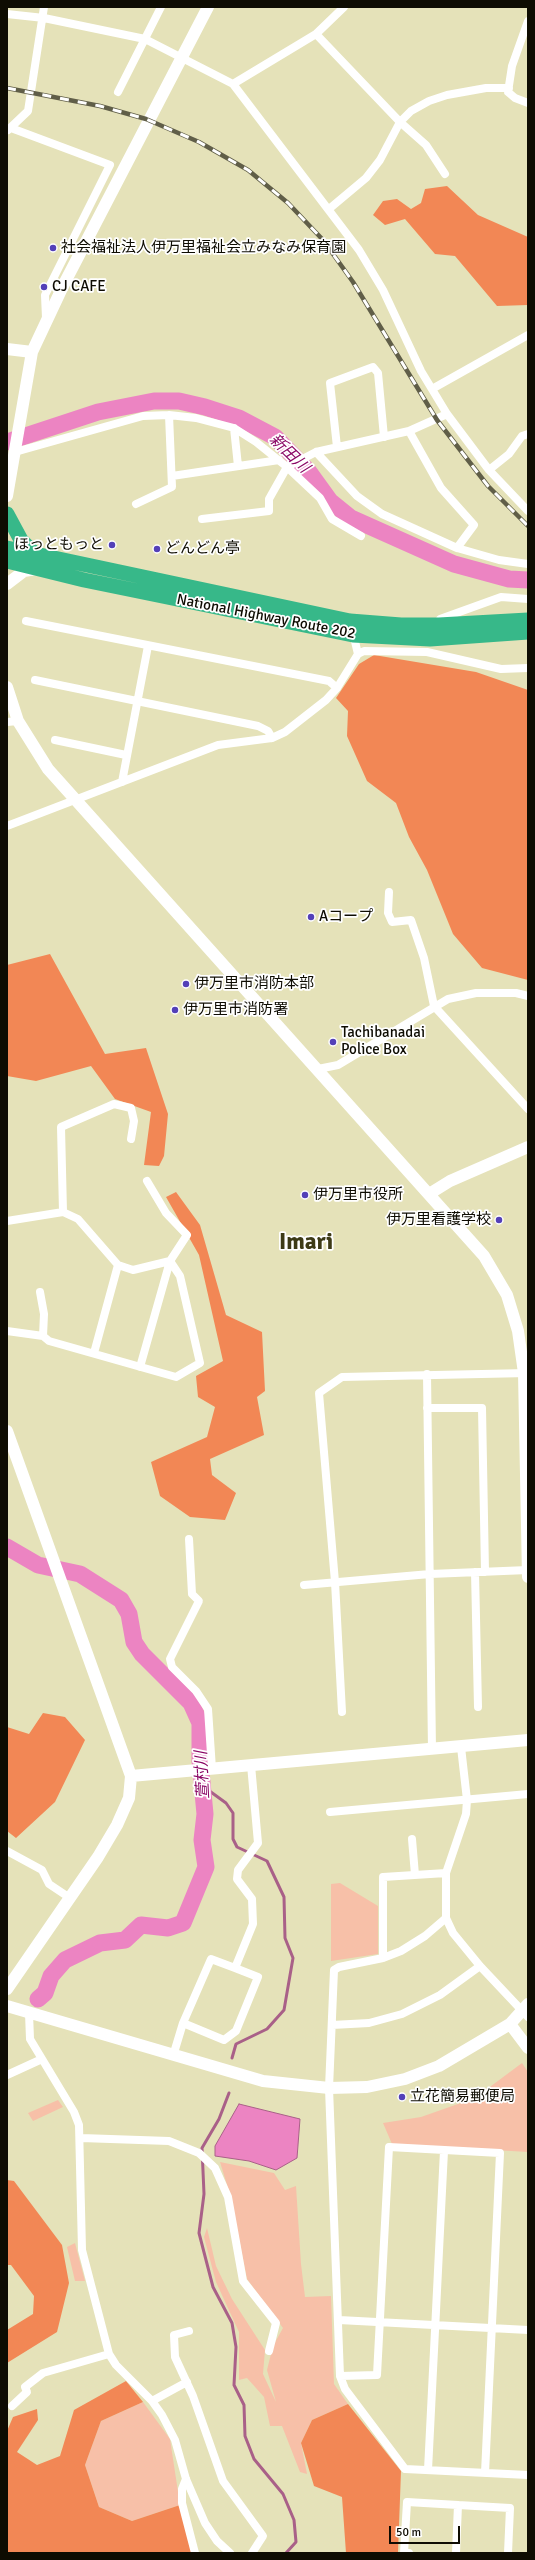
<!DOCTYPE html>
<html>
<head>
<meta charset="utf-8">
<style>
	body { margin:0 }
	#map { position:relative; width:535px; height:2560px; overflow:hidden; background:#e5e2b9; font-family:Signika,sans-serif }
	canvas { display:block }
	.frame { position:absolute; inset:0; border:8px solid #0e0c02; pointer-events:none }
	.scale { position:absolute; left:389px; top:2526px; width:71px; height:18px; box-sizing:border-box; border:2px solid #0e0c02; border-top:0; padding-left:5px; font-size:12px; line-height:14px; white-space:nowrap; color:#0e0c02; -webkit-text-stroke:3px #fff; paint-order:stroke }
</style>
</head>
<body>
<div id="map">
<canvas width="535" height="2560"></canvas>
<div class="frame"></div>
<div class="scale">50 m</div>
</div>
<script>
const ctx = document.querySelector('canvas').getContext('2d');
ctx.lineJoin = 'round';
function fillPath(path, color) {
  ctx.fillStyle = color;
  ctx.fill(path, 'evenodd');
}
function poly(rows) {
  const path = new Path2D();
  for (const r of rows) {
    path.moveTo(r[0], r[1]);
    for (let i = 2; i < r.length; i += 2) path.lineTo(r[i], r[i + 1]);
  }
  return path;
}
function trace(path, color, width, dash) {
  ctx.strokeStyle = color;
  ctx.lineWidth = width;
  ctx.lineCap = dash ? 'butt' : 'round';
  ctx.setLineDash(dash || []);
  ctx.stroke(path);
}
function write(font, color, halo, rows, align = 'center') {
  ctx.font = font + ' Signika,"Noto Sans JP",sans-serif';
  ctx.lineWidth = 3.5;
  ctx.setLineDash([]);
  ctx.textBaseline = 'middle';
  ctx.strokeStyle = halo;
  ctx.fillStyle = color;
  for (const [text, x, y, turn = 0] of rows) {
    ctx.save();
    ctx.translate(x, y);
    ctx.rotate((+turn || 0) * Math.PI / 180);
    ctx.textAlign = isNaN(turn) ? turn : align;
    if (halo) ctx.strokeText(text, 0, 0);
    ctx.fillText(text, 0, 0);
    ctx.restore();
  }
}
const green = poly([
	[340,1883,378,1906,378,1954,331,1961,331,1884],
	[522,2063,528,2072,528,2152,392,2144,383,2123,421,2117,475,2098],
	[58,2100,63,2107,33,2121,28,2113],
	[220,2162,274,2173,285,2190,296,2186,301,2264,305,2297,331,2296,334,2384,348,2404,312,2420,301,2443,307,2474,300,2472,282,2426,270,2426,264,2397,247,2378,239,2380,239,2332,216,2282,204,2237,207,2228,216,2266,232,2299,265,2350,263,2374,276,2402,267,2370,273,2346,283,2328,247,2279,231,2198],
	[75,2243,85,2281,75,2281,67,2247],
	[143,2402,170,2439,180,2505,132,2521,99,2507,85,2465,101,2421]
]);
const forest = poly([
	[447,186,478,215,528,237,528,305,497,306,455,256,435,254,405,219,385,225,373,215,383,201,397,199,411,209,421,203,425,189],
	[374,655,476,672,528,690,528,980,482,968,453,934,427,870,409,837,396,803,367,781,347,736,348,711,336,698,359,664],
	[50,954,105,1054,146,1048,168,1114,164,1156,159,1166,144,1165,151,1112,115,1099,91,1066,36,1081,7,1076,7,965],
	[176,1192,200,1225,226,1315,262,1332,265,1391,257,1397,264,1435,210,1459,212,1475,236,1493,225,1520,190,1517,160,1496,151,1462,207,1437,215,1407,198,1397,196,1376,223,1361,199,1255,166,1197],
	[43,1713,65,1717,85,1740,55,1802,16,1838,7,1831,7,1727,29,1734],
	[7,2180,14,2181,62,2245,69,2283,57,2332,7,2363,7,2330,33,2314,34,2296,11,2265,7,2265],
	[126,2381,143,2402,101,2421,85,2465,99,2507,132,2521,180,2505,192,2553,7,2553,7,2431,13,2417,37,2409,38,2420,17,2452,37,2465,60,2456,74,2410],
	[348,2404,401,2471,398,2553,346,2553,342,2497,314,2486,301,2443,312,2420]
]);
const water = poly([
	[239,2104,300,2119,297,2158,276,2170,249,2161,215,2156,215,2146,239,2104]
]);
const stream = poly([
	[204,1787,226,1803,233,1813,233,1839,237,1847,267,1861,284,1897,285,1938,293,1958,284,2010,267,2029,236,2044,232,2058],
	[229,2093,219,2119,202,2148,204,2194,199,2233,213,2287,232,2323,236,2347,234,2385,244,2405,245,2436,254,2459,283,2494,294,2520,296,2542,286,2553]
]);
const river = poly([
	[7,442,98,412,154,401,179,401,205,407,239,418,275,437,309,472,330,501,351,518,454,564,509,579,528,580],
	[7,1547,38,1565,80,1574,121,1600,129,1614,134,1642,142,1654,191,1703,200,1723,200,1761,205,1814,202,1840,206,1867,183,1923,168,1928,141,1925,125,1940,100,1943,65,1960,51,1976,45,1993,38,1999]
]);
const street = poly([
	[7,14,44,18,145,39,233,84,359,250,383,290,421,371,447,414,489,470,528,511],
	[528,21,512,66,508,92,515,98,528,103],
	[316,34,400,122,426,145,445,174],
	[233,84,316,34,344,7],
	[118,92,161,7],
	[11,128,110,165,45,295,46,318],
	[8,130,28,111,44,7],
	[329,209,366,178,380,160,400,122,411,111,429,101,447,95,486,88,509,88],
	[432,389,528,335],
	[234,428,238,466],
	[409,431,441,488,474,525,457,548],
	[337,447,330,383,373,367,378,373,384,437],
	[15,452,143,416,169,415,196,418,234,428,256,442,287,467,320,498,332,519,361,536],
	[316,452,357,496,382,514,457,548,499,560,528,564],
	[489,470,509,454,522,436,528,434],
	[172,476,279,460],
	[136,504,172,487,169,415],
	[202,519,269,511,269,499,287,467,316,452,409,431,447,414],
	[26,621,329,681,337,688],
	[439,624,440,619,501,597,528,599],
	[358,654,364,651,427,652,501,669,528,668],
	[35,680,258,726,268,731,272,738],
	[7,722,18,721],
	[55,740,126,755],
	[122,782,148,646],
	[7,826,218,745,272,738,285,732,326,700,337,688,358,654,353,633],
	[389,892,388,913,392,922,411,920,424,958,434,1006,528,1109],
	[318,1069,338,1065,448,999,476,993,516,993,528,996],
	[63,1212,61,1127,114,1104,131,1108,134,1121,131,1139],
	[7,1221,63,1212,78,1219,118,1265,94,1353],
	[118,1265,133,1270,170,1261,187,1235,166,1213,147,1181],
	[40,1292,44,1314,43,1336],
	[7,1331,43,1336,49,1341,176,1377,200,1363,180,1276,170,1261,140,1367],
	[427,1374,432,1750],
	[427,1408,482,1408,485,1572],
	[189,1539,192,1594,199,1601,170,1659,172,1667,196,1691,208,1709,212,1769],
	[475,1572,478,1707],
	[304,1585,430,1574,528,1570],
	[342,1712,335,1582,319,1393,342,1377,528,1373],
	[461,1747,467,1800,466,1814,446,1873,446,1918,453,1933,480,1966,528,2017],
	[330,1812,528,1794],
	[412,1839,415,1875],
	[7,1851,42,1870,49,1884,70,1898],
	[446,1918,425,1936,401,1951,383,1958,339,1967,334,1970,329,2088,340,2376,345,2389,405,2469,528,2475],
	[383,1958,383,1877,446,1873],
	[29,2013,30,2039,74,2112,79,2125,82,2250,109,2354,116,2365,152,2401,162,2415,175,2440,186,2479,205,2523,217,2541,230,2553],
	[183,2023,224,2040,236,2031,258,1977,235,1968],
	[332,2025,369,2023,402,2014,440,1995,480,1966],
	[173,2056,183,2023,211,1959,235,1968,253,1924,252,1899,237,1879,238,1870,258,1843,251,1765],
	[7,2075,42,2059],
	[81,2138,169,2141,199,2153,215,2168,228,2197,243,2281,276,2323,269,2351],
	[339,2320,528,2330],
	[189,2331,174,2335,175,2357,193,2396,223,2481,263,2536,252,2553],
	[340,2376,377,2375,389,2147,500,2153,485,2473],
	[152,2401,187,2382],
	[12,2406,27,2392,25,2387,43,2373,109,2354],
	[428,2470,444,2151],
	[186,2479,182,2489,182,2503,195,2553],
	[409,2553,404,2553,407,2502,458,2505],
	[456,2553,458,2505,510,2508,508,2553]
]);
const secondary = poly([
	[7,349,32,352],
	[7,496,32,352,64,284,208,7],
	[7,584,24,571,36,569],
	[7,687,18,721,48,769,484,1256,507,1295,518,1331,524,1373,528,1577],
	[429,1194,450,1181,528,1147],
	[7,1431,131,1776,129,1798,117,1825,98,1857,7,1989],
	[131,1776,528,1740],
	[7,2006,263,2081,329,2088,367,2087,405,2079,439,2066,510,2024,528,2004],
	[510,2024,528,2048]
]);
const highway = poly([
	[7,514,21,540,34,553],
	[7,548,350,621,401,625,439,625,528,620],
	[7,561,84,580,353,635,430,639,528,632]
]);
const rail = poly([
	[7,88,100,106,146,119,199,142,248,170,288,203,323,240,353,282,437,420,488,486,528,526]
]);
const markers = [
	[53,248,4,"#5340b8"],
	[44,287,4,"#5340b8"],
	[112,545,4,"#5340b8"],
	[157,549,4,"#5340b8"],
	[311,917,4,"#5340b8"],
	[186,984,4,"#5340b8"],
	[175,1010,4,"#5340b8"],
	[333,1042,4,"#5340b8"],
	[305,1195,4,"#5340b8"],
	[499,1220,4,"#5340b8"],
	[402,2097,4,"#5340b8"]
];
const poiNames = [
	["社会福祉法人伊万里福祉会立みなみ保育園",61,248],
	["CJ CAFE",52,287],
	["ほっともっと",104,545,"right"],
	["どんどん亭",165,549],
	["Aコープ",319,917],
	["伊万里市消防本部",194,984],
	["伊万里市消防署",183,1010],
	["Tachibanadai",341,1033],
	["Police Box",341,1050],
	["伊万里市役所",313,1195],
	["伊万里看護学校",491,1220,"right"],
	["立花簡易郵便局",410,2097]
];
const streetNames = [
	["National Highway Route 202",266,617,11]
];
const waterNames = [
	["新田川",289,454,44],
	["萱村川",203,1775,-93]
];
const townNames = [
	["Imari",306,1243]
];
fillPath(green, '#f7c0a8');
fillPath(forest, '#f28755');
fillPath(water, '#ec84c2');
trace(water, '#a96088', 1);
trace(stream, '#a96088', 3);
trace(river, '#ec84c2', 17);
trace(street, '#fff', 8);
trace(secondary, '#fff', 12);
trace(highway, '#37b889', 15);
trace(rail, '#605e48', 4.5);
trace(rail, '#fff', 3, [9]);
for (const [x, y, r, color] of markers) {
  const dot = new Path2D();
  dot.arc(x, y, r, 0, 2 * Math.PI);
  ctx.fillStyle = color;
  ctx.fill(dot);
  trace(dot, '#fff', 1.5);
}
write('15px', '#0e0c02', '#fff', poiNames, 'left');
write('15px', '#0e0c02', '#fff', streetNames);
write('italic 16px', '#8a0765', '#fff', waterNames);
write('bold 23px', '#3d3a16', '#fff', townNames);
</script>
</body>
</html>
